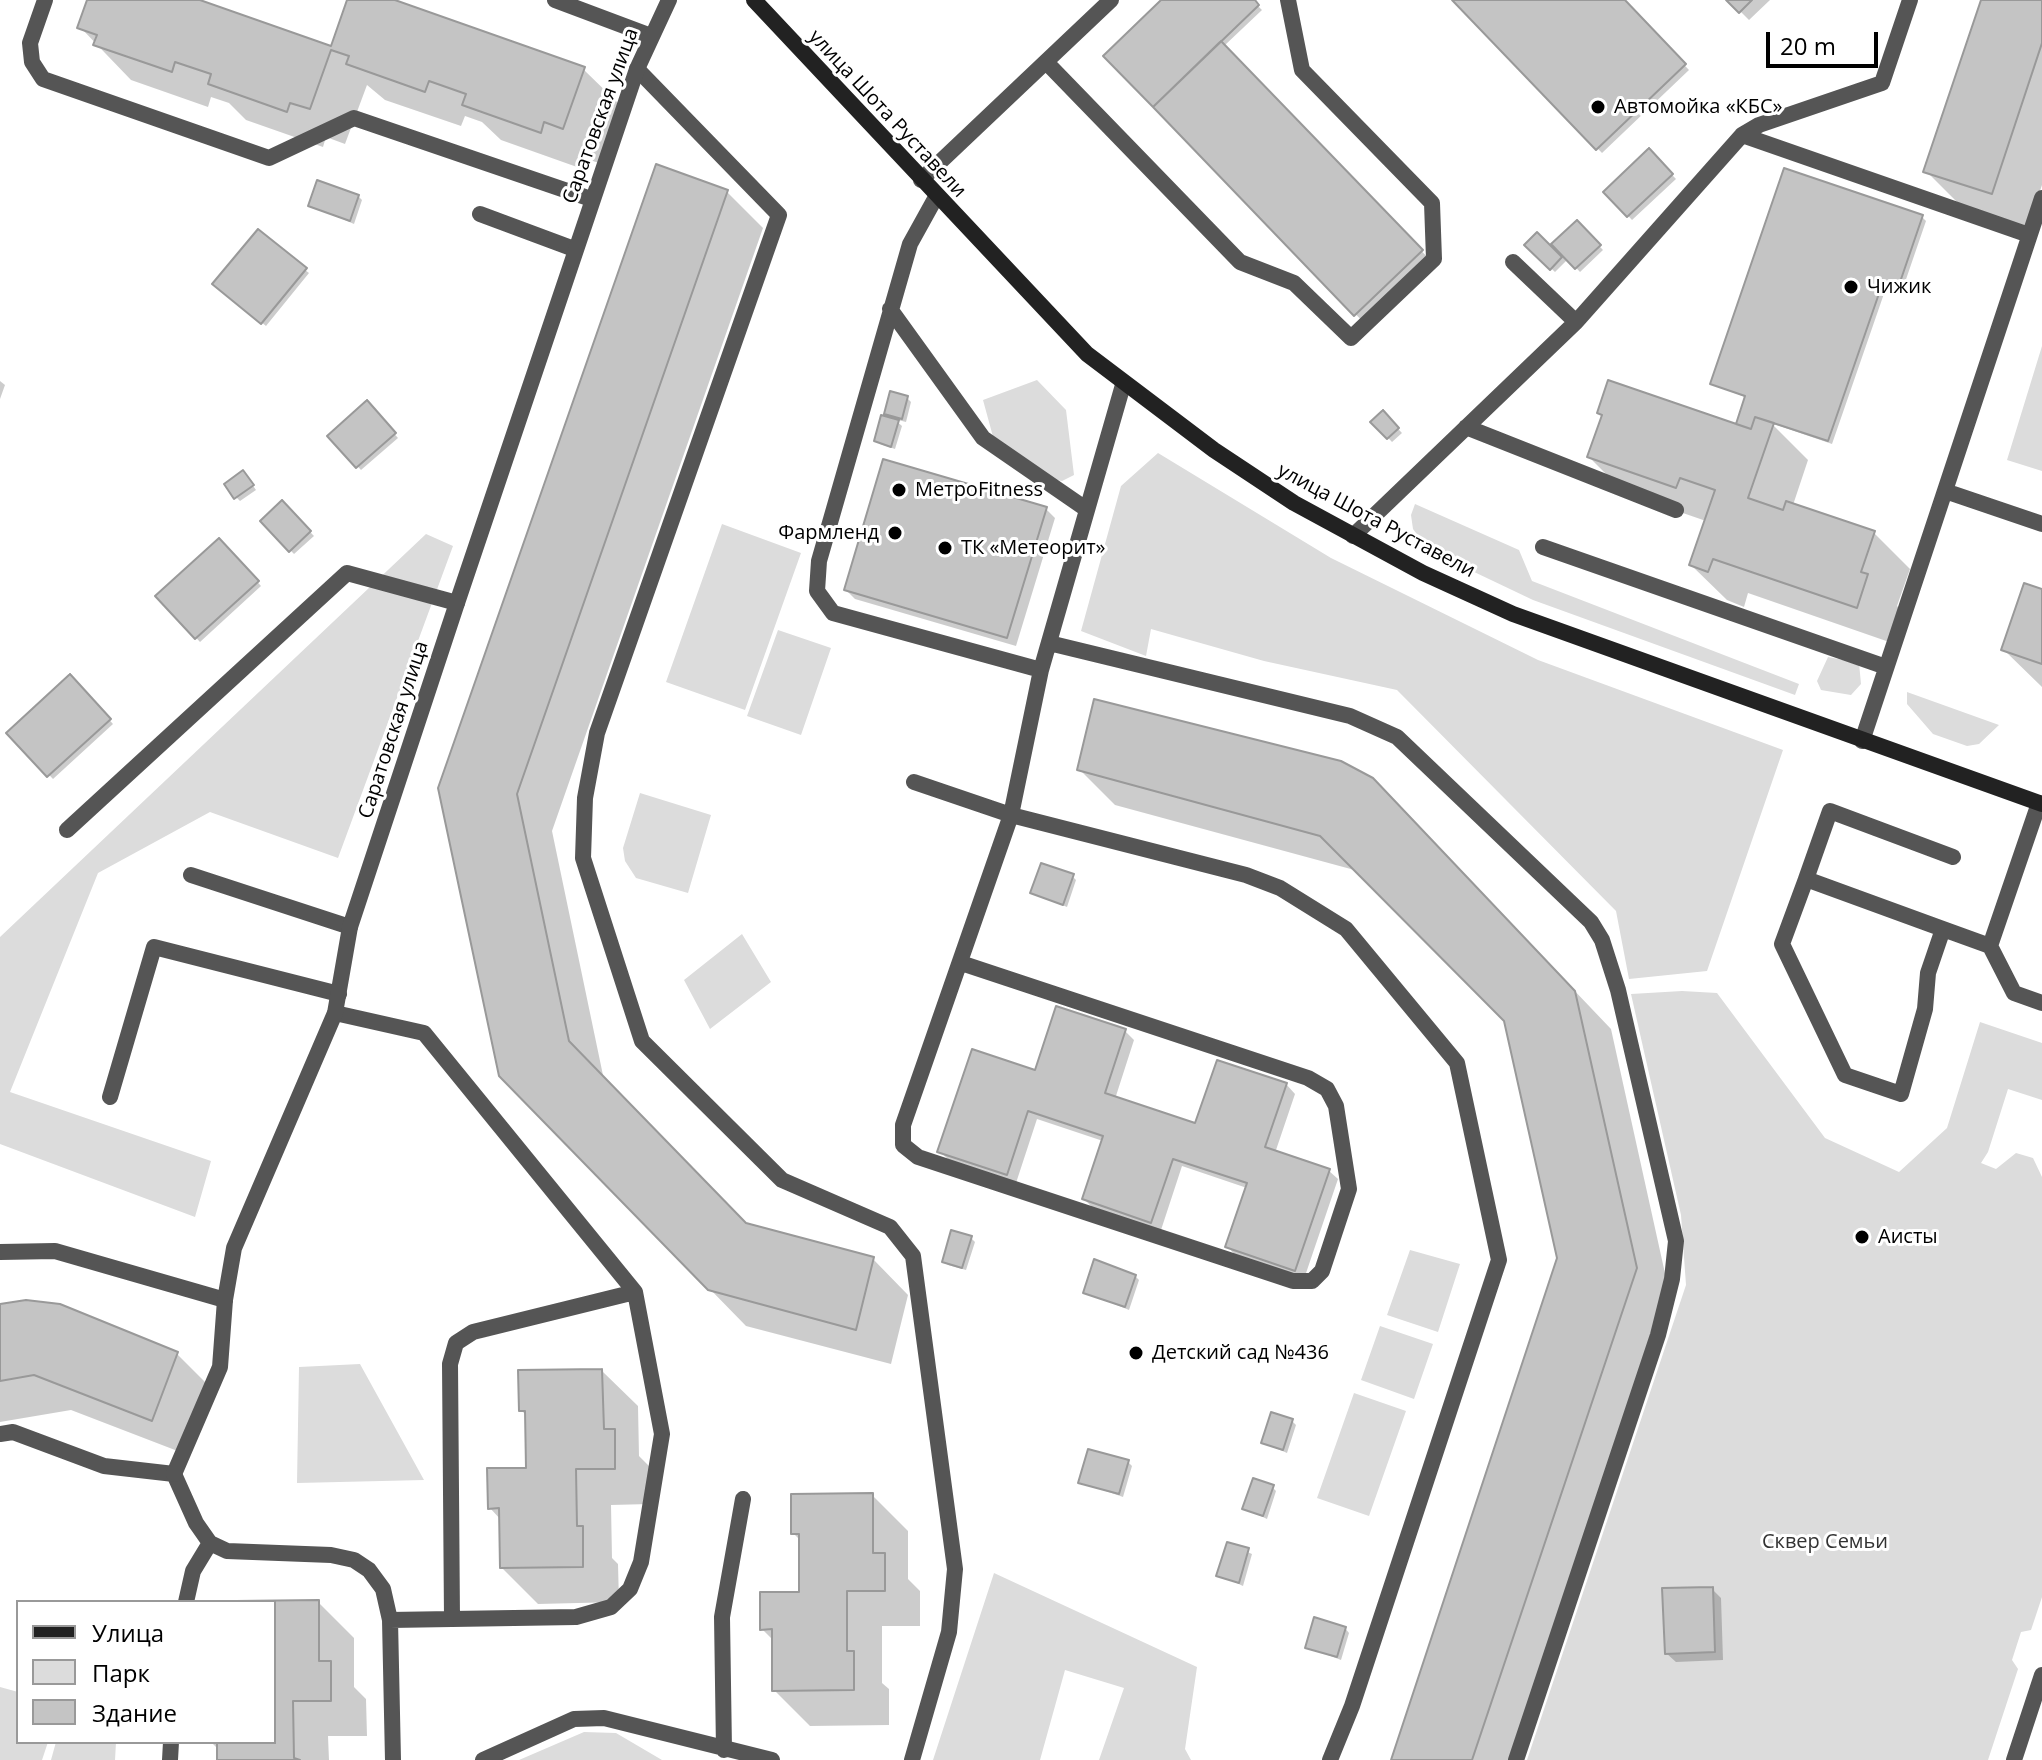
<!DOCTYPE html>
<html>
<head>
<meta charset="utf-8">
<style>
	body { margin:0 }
	#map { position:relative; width:2042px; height:1760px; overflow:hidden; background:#fff; font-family:"Open Sans",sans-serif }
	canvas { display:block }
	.legend { position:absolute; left:16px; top:1600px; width:260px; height:144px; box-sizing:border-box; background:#fff; border:2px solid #999; margin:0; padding:10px 14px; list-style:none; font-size:24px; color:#000 }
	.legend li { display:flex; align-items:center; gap:16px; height:40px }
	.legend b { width:40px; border:2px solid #999 }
	.scale { position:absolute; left:1766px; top:32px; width:112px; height:36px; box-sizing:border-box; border:4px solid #000; border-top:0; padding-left:10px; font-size:24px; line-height:28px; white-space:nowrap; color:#000; -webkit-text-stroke:6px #fff; paint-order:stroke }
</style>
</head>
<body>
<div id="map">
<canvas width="2042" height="1760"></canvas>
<ul class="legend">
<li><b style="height:10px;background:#222"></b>Улица</li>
<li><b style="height:22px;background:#dcdcdc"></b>Парк</li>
<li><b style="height:22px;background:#c4c4c4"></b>Здание</li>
</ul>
<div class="scale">20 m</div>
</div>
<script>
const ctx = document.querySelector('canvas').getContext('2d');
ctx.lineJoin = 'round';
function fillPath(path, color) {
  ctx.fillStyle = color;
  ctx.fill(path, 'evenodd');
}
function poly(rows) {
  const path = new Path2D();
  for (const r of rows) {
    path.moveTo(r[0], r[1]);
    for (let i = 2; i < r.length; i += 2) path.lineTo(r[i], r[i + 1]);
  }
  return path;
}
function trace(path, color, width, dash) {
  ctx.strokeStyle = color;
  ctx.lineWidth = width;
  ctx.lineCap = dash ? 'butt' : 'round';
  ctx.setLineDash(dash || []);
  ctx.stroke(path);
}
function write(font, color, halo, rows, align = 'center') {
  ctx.font = font + ' "Open Sans",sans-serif';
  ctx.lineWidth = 6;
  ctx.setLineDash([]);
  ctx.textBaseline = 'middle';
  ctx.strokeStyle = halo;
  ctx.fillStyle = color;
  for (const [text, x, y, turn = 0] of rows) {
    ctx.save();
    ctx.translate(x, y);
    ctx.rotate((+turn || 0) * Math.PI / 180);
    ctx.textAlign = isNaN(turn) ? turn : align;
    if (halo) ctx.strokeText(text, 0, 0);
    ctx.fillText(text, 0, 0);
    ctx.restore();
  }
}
const green = poly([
	[2042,346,2042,471,2007,460],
	[1037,380,1066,410,1074,475,1062,481,1052,479,995,444,983,400],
	[1158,453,1331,558,1538,660,1783,750,1707,971,1629,979,1616,911,1397,690,1264,661,1151,629,1146,656,1081,631,1121,486],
	[1415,504,1519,550,1532,581,1799,684,1795,695,1533,600,1428,550,1413,529,1411,515],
	[722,524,801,553,745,710,666,682],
	[426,534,453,546,338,858,210,812,98,873,10,1092,211,1161,195,1217,0,1144,0,937],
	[778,630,831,648,801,735,747,716],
	[1828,657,1859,663,1861,684,1851,695,1821,690,1817,681],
	[1907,692,1999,725,1979,744,1967,746,1933,734,1907,704],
	[640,793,711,815,688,893,636,878,625,861,623,848],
	[742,934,771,982,710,1029,684,980],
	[1682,991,1717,993,1825,1138,1899,1172,1947,1128,1980,1022,2042,1043,2042,1100,2008,1089,1988,1152,1981,1163,1996,1169,2016,1153,2033,1158,2042,1177,2042,1597,2031,1630,2021,1632,2012,1660,2018,1669,1988,1760,1527,1760,1686,1285,1681,1215,1631,994],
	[1410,1250,1460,1264,1438,1332,1387,1315],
	[1380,1326,1433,1344,1414,1399,1361,1380],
	[360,1364,424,1480,297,1483,299,1367],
	[1354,1393,1406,1411,1369,1516,1317,1498],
	[994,1573,1197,1667,1185,1749,1191,1760,1099,1760,1124,1688,1065,1670,1040,1760,933,1760],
	[0,1687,18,1692,18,1742,48,1742,42,1760,0,1760],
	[584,1732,616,1733,662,1760,519,1760],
	[56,1742,116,1742,115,1760,51,1760]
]);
const shadow = poly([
	[89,0,194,0,332,49,350,0,388,0,583,69,619,104,599,163,580,157,577,167,501,140,482,122,465,116,461,126,385,100,367,85,345,144,326,137,323,147,246,120,229,103,211,97,208,107,131,80,80,27],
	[1164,0,1252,0,1262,10,1224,46,1435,265,1369,328,1106,56],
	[1455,0,1622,0,1689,70,1602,153],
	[1729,0,1770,0,1749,20],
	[1983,0,2042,0,2042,185,2027,229,1962,207,1926,171],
	[1649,151,1676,179,1632,220,1606,192],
	[727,192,763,228,552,831,604,1080,746,1225,873,1259,908,1295,891,1364,746,1326,501,1075,440,788],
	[358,196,362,200,354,224,310,205],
	[1922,217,1926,221,1902,291,1887,285,1832,444,1771,423,1808,460,1793,505,1874,533,1910,569,1897,606,1903,612,1892,643,1748,593,1744,607,1727,600,1691,565,1706,521,1625,493,1589,457,1603,416,1599,412,1737,427,1747,398,1712,383],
	[1577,223,1603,250,1580,272,1568,259,1555,272,1527,245,1550,248],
	[305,270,309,273,266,326,219,287],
	[0,381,5,385,0,399],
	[907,398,911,402,906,422,894,419,902,426,895,449,880,444,876,440,893,421,886,413],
	[367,403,398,438,361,470,330,436],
	[1383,413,1402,433,1392,442,1373,422],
	[247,477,256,490,240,501,236,497],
	[282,503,314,536,294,554,262,521],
	[1046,509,1055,518,1016,646,855,599,846,590],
	[219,540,261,586,200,642,158,596],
	[2042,591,2042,687,2004,650],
	[70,677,113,724,53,779,9,733],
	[1079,769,1408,816,1611,1029,1672,1305,1520,1760,1393,1760,1559,1258,1506,1020,1358,871,1115,805],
	[1072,876,1076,880,1067,907,1033,893],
	[1125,1031,1134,1040,1115,1099,1196,1126,1286,1084,1295,1094,1275,1153,1328,1170,1338,1179,1304,1279,1236,1256,1227,1246,1247,1188,1182,1166,1161,1230,1093,1208,1084,1199,1103,1141,1037,1119,1016,1183,949,1160,939,1151,1036,1073],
	[971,1238,975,1242,966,1270,948,1265,944,1261],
	[1135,1276,1139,1280,1129,1310,1085,1292],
	[0,1306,59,1306,177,1354,213,1390,188,1455,71,1410,0,1422],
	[602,1371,638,1406,639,1456,650,1467,650,1504,611,1505,612,1558,618,1564,619,1602,538,1604,502,1568,501,1520,490,1508,528,1470,527,1416,521,1410],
	[1292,1421,1296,1425,1287,1453,1264,1443],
	[1128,1462,1132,1466,1123,1497,1080,1482],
	[1272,1487,1276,1491,1267,1519,1244,1508],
	[872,1495,908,1531,908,1579,920,1591,920,1626,882,1626,882,1683,889,1689,889,1725,810,1726,774,1690,774,1641,762,1629,801,1594,801,1541,793,1533],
	[1229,1544,1252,1554,1243,1586,1219,1575],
	[1712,1589,1721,1598,1723,1660,1676,1662,1666,1653],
	[318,1602,354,1638,354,1687,366,1699,367,1736,328,1736,329,1760,219,1760,219,1750,211,1742,274,1742,274,1603],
	[1345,1628,1349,1633,1341,1660,1307,1647]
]);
const building = poly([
	[87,0,200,0,331,46,347,0,395,0,585,67,563,129,544,122,541,133,462,105,466,94,429,81,425,92,346,64,349,56,331,50,310,109,290,103,287,112,208,84,211,74,175,62,172,72,93,45,97,35,77,28,87,0],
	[1161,0,1255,0,1259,5,1153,107,1103,56,1161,0],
	[1452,0,1625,0,1686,64,1596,150,1452,0],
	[1726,0,1752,0,1739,13,1726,0],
	[1981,0,2042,0,2042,43,1992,194,1923,172,1981,0],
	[1221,41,1423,250,1354,316,1153,107,1221,41],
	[1649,148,1673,174,1627,217,1603,192,1649,148],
	[656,164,728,190,517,794,569,1041,746,1223,874,1257,856,1330,708,1290,499,1076,438,788,656,164],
	[1784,168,1923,215,1898,288,1883,282,1828,441,1755,417,1751,429,1736,424,1745,396,1710,384,1784,168],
	[317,180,359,195,350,221,308,206,317,180],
	[1577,220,1601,245,1575,269,1551,244,1577,220],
	[258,229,307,268,261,324,212,284,258,229],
	[1537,232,1562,257,1550,270,1524,245,1537,232],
	[1608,380,1751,429,1755,417,1774,423,1748,498,1783,510,1786,501,1875,531,1861,572,1868,574,1857,608,1713,559,1708,572,1689,565,1715,490,1680,478,1676,488,1587,457,1602,415,1597,413,1608,380],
	[890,391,908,396,902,419,884,414,890,391],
	[367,400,396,433,356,468,327,436,367,400],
	[1383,410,1399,428,1387,439,1370,422,1383,410],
	[881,415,899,420,891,447,874,441,881,415],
	[883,459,1047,507,1007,638,844,590,883,459],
	[243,470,254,485,234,499,224,484,243,470],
	[282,500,311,531,289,552,260,521,282,500],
	[219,538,259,581,195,639,155,596,219,538],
	[2024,583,2042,589,2042,664,2001,650,2024,583],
	[70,674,111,719,47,777,6,733,70,674],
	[1094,699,1341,761,1373,778,1575,991,1637,1268,1472,1760,1391,1760,1557,1258,1504,1021,1320,836,1077,770,1094,699],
	[1041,863,1074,874,1063,905,1030,893,1041,863],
	[1056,1006,1126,1029,1105,1093,1195,1123,1217,1060,1287,1083,1265,1147,1330,1169,1295,1271,1225,1247,1247,1183,1173,1159,1151,1223,1082,1199,1103,1136,1028,1111,1007,1175,937,1152,972,1049,1035,1070,1056,1006],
	[951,1230,972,1236,962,1268,942,1262,951,1230],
	[1094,1259,1136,1275,1125,1307,1083,1293,1094,1259],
	[26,1300,60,1304,178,1352,152,1421,34,1375,0,1381,0,1304,26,1300],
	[602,1369,604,1429,615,1429,615,1469,576,1469,577,1526,583,1526,583,1567,500,1568,499,1508,488,1509,487,1468,526,1468,525,1411,519,1411,518,1370,602,1369],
	[1271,1412,1293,1419,1283,1450,1261,1443,1271,1412],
	[1088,1449,1129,1460,1119,1494,1078,1483,1088,1449],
	[1253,1478,1274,1485,1263,1516,1242,1509,1253,1478],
	[873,1493,873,1553,885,1553,885,1591,847,1591,847,1651,854,1651,854,1690,772,1691,772,1629,760,1630,760,1592,799,1592,799,1534,791,1534,791,1494,873,1493],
	[1227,1542,1249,1548,1239,1583,1216,1576,1227,1542],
	[1713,1587,1715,1652,1665,1654,1662,1588,1713,1587],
	[319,1600,319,1661,331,1661,331,1701,293,1701,294,1758,300,1760,217,1760,217,1742,274,1742,274,1602,236,1601,319,1600],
	[1314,1617,1346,1627,1337,1657,1305,1648,1314,1617]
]);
const lane = poly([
	[45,0,30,43,32,62,43,79,269,158,354,118,591,199],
	[555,0,651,36],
	[1047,63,1240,262,1294,283,1351,338,1434,259,1432,203,1302,70,1288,0],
	[637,69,779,215,597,733,585,798,583,858,642,1041,782,1180,890,1227,913,1256,955,1569,949,1632,912,1760],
	[1742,135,2029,235],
	[921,180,1111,0],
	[936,197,910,244,819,561,817,591,833,613,1041,670],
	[480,214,574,249],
	[1513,262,1576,322],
	[890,309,983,438,1086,509],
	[1466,427,1676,510],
	[1945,491,2042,524],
	[1353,536,1576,322,1742,135,1759,125,1882,83,1910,0],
	[1543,547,1886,667],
	[1049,643,1350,716,1397,737,1591,922,1602,940,1618,990,1676,1241,1672,1279,1658,1335,1516,1760],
	[1862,741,2042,198],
	[914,782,1011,815,1246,875,1280,888,1346,929,1457,1063,1499,1260,1352,1706,1330,1760],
	[2039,803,1990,946,2014,993,2042,1003],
	[67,830,347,573,457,603],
	[191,875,350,927],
	[1806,879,1830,811,1953,857],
	[1943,929,1928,973,1925,1009,1901,1094,1845,1075,1782,944,1806,879,1943,929,1990,946],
	[961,963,1308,1078,1327,1089,1336,1106,1349,1189,1322,1271,1312,1281,1293,1281,918,1157,903,1145,903,1125,1011,815,1041,670,1123,385],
	[335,1013,424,1033,635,1292,662,1434,641,1562,630,1589,611,1607,576,1617,390,1620],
	[110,1097,154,947,339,994],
	[0,1252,55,1251,225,1300],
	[0,1434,13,1432,104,1466,174,1474,196,1523,210,1543,227,1551,331,1555,354,1560,369,1570,383,1589,390,1620,393,1760],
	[186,1602,193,1571,210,1543],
	[452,1619,450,1364,456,1343,473,1332,635,1292],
	[724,1750,722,1617,743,1499],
	[170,1760,171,1742],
	[483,1760,574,1719,604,1718,772,1760],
	[2014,1760,2042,1675]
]);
const street = poly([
	[174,1474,220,1367,225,1300,234,1248,335,1013,350,927,457,603,637,69,669,0]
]);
const secondary = poly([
	[754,0,1087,354,1214,450,1294,503,1423,573,1513,614,2042,804]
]);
const markers = [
	[1598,107,8,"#000"],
	[1851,287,8,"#000"],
	[899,490,8,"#000"],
	[895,533,8,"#000"],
	[945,548,8,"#000"],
	[1862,1237,8,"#000"],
	[1136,1353,8,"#000"]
];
const poiNames = [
	["Автомойка «КБС»",1614,107],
	["Чижик",1867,287],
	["МетроFitness",915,490],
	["Фармленд",879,533,"right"],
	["ТК «Метеорит»",961,548],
	["Аисты",1878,1237],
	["Детский сад №436",1152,1353]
];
const streetNames = [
	["улица Шота Руставели",887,114,47],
	["Саратовская улица",601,116,-70],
	["улица Шота Руставели",1376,521,28],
	["Саратовская улица",394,730,-72]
];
const parkNames = [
	["Сквер Семьи",1825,1542]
];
fillPath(green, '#dcdcdc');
fillPath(shadow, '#0003');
fillPath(building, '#c4c4c4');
trace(building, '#999', 2);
trace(lane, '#555', 16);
trace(street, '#555', 16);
trace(secondary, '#222', 16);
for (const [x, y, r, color] of markers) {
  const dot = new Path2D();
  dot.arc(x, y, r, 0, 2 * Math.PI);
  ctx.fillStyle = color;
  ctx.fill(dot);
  trace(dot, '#fff', 3);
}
write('20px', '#000', '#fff', poiNames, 'left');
write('20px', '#000', '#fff', streetNames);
write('20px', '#333', '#fff', parkNames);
</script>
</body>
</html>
